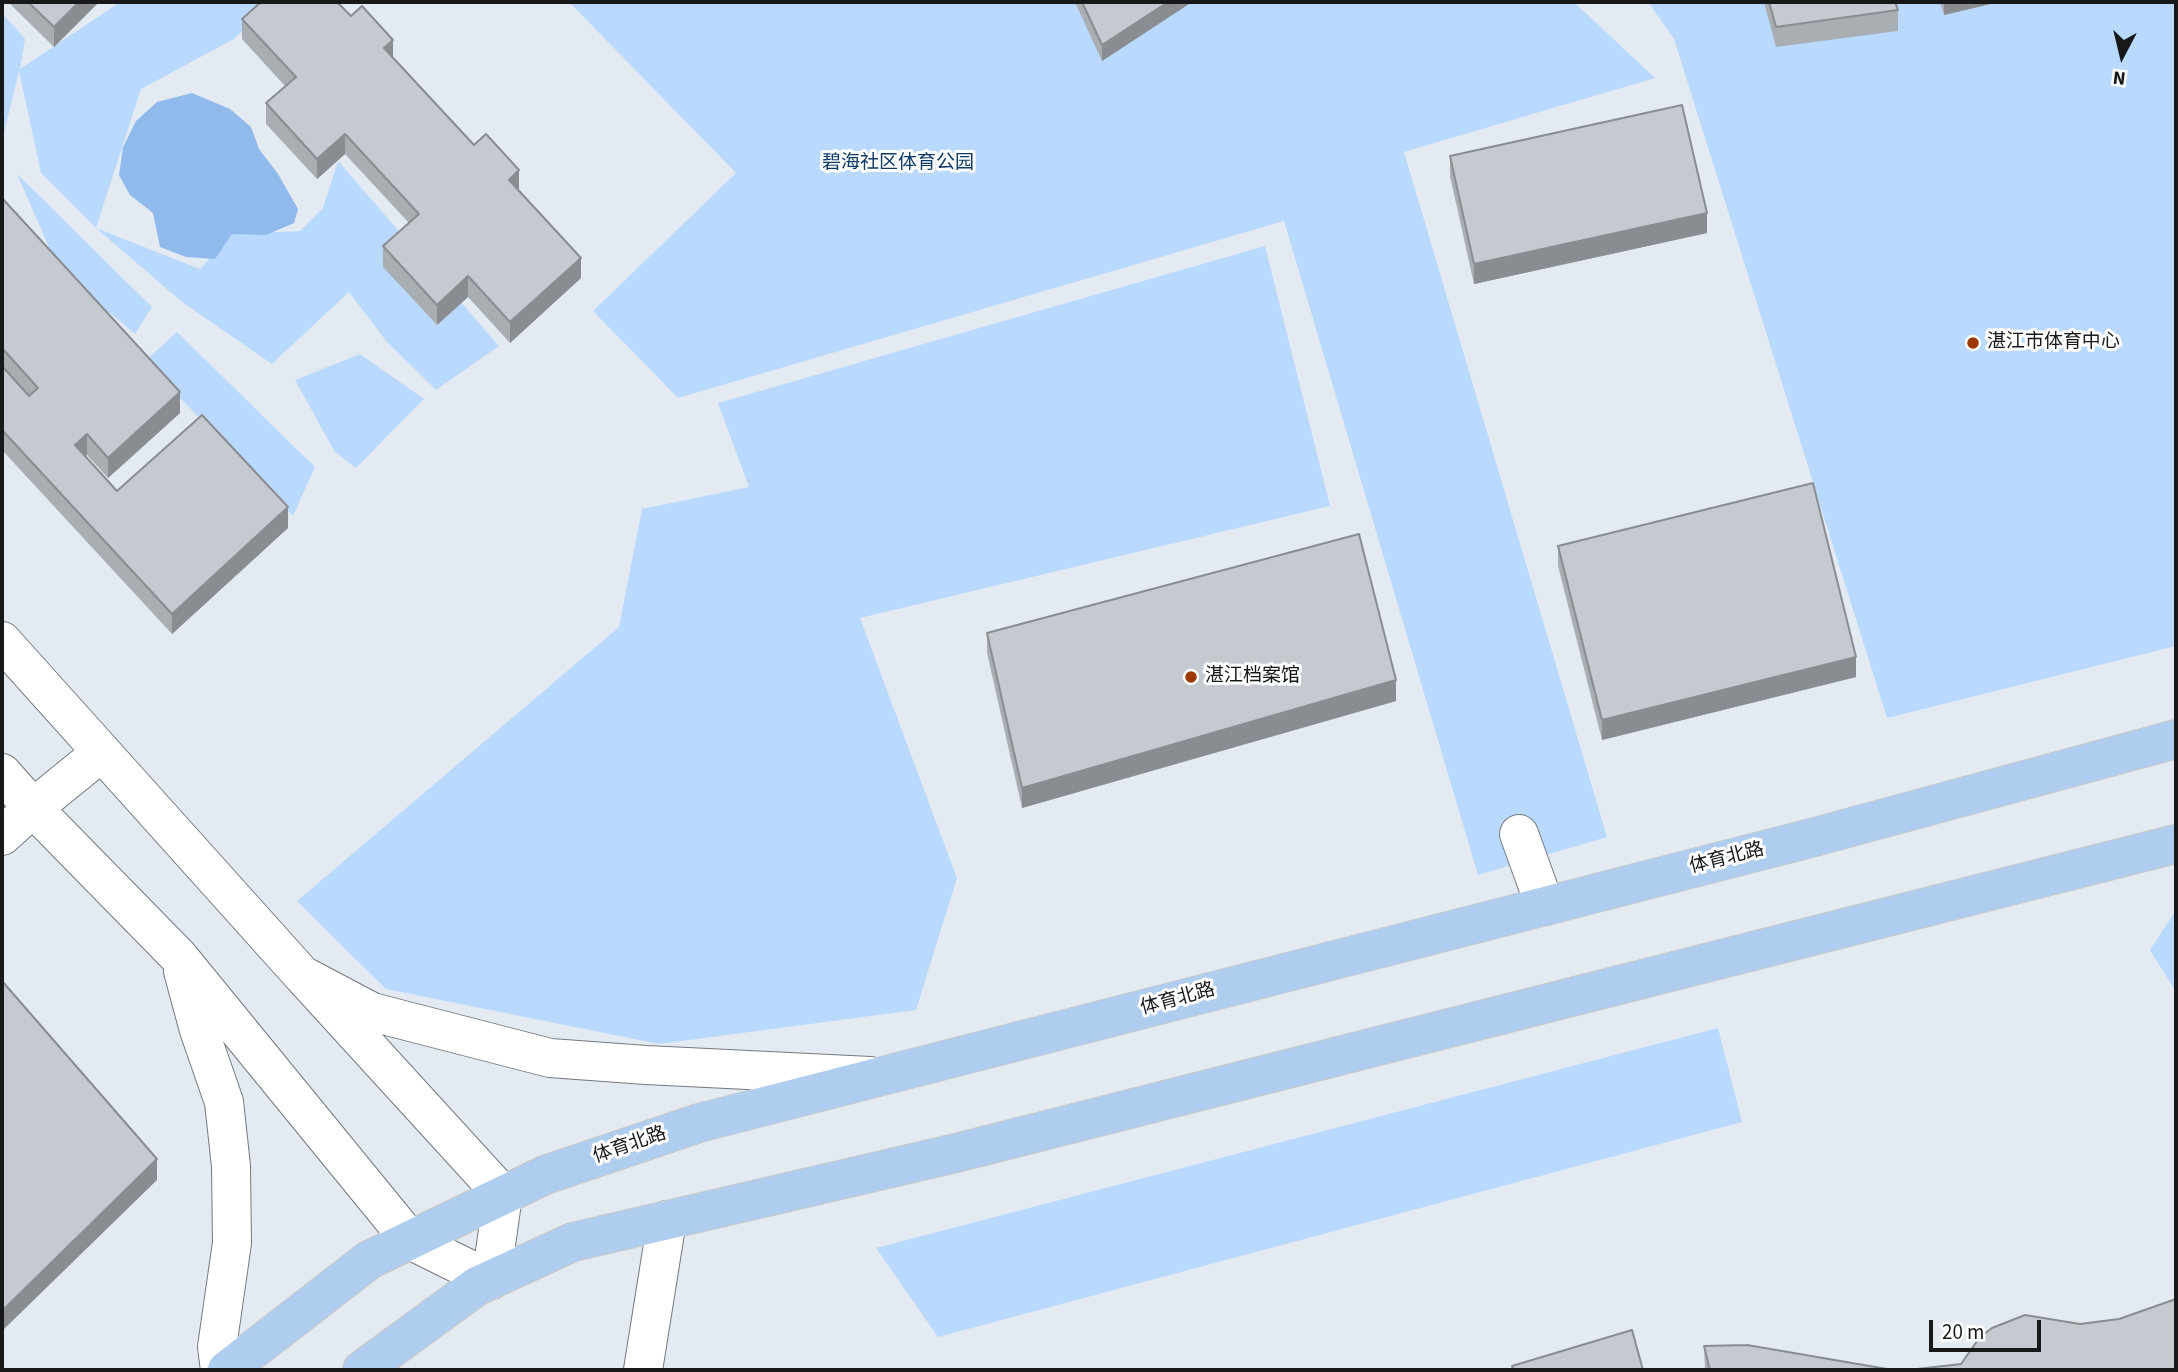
<!DOCTYPE html>
<html>
<head>
<meta charset="utf-8">
<style>
	body { margin:0 }
	#map { position:relative; width:2178px; height:1372px; overflow:hidden; background:#e4eaf1; font-family:"Source Sans 3",sans-serif }
	canvas { display:block }
	.frame { position:absolute; inset:0; border:4px solid #16181a; pointer-events:none }
	.north { position:absolute; left:2087px; top:21px; width:70px; height:70px; -webkit-text-stroke:5px #fff; paint-order:stroke; rotate:187deg; font-size:19px; font-weight:700; line-height:28px; text-align:center; color:#16181a }
	.north::after { content:''; display:block; margin:auto; width:24px; height:32px; background:#16181a; clip-path:polygon(50% 0,100% 100%,50% 72%,0 100%) }
	.scale { position:absolute; left:1929px; top:1320px; width:112px; height:32px; box-sizing:border-box; border:4px solid #16181a; border-top:0; padding-left:9px; font-size:21px; line-height:24px; white-space:nowrap; color:#16181a; -webkit-text-stroke:5px #fff; paint-order:stroke }
</style>
</head>
<body>
<div id="map">
<canvas width="2178" height="1372"></canvas>
<div class="frame"></div>
<div class="north">N</div>
<div class="scale">20 m</div>
</div>
<script>
const ctx = document.querySelector('canvas').getContext('2d');
ctx.lineJoin = 'round';
function fillPath(path, color) {
  ctx.fillStyle = color;
  ctx.fill(path, 'evenodd');
}
function poly(rows) {
  const path = new Path2D();
  for (const r of rows) {
    path.moveTo(r[0], r[1]);
    for (let i = 2; i < r.length; i += 2) path.lineTo(r[i], r[i + 1]);
  }
  return path;
}
function trace(path, color, width, dash) {
  ctx.strokeStyle = color;
  ctx.lineWidth = width;
  ctx.lineCap = dash ? 'butt' : 'round';
  ctx.setLineDash(dash || []);
  ctx.stroke(path);
}
function write(font, color, halo, rows, align = 'center') {
  ctx.font = font + ' "Source Sans 3","Noto Sans SC",sans-serif';
  ctx.lineWidth = 6;
  ctx.setLineDash([]);
  ctx.textBaseline = 'middle';
  ctx.strokeStyle = halo;
  ctx.fillStyle = color;
  for (const [text, x, y, turn = 0] of rows) {
    ctx.save();
    ctx.translate(x, y);
    ctx.rotate((+turn || 0) * Math.PI / 180);
    ctx.textAlign = isNaN(turn) ? turn : align;
    if (halo) ctx.strokeText(text, 0, 0);
    ctx.fillText(text, 0, 0);
    ctx.restore();
  }
}
const green = poly([
	[120,2,271,2,234,39,141,89,96,228,200,269,232,234,300,231,323,208,338,161,499,346,436,390,387,342,349,292,272,364,182,302,96,228,41,173,19,71,2,141,2,13,25,39,20,69],
	[569,2,1574,2,1655,78,1404,152,1607,837,1478,875,1284,221,678,398,593,311,736,173],
	[1648,2,2176,2,2176,646,1887,718,1674,39],
	[17,174,152,307,135,334,59,270],
	[1265,246,1330,506,860,618,957,878,916,1010,659,1044,386,989,297,901,619,627,642,509,749,487,718,403],
	[177,332,315,467,293,516,145,361],
	[360,354,424,399,356,468,335,452,295,380],
	[2176,910,2176,992,2150,950],
	[1718,1028,1742,1122,938,1337,876,1248]
]);
const water = poly([
	[192,93,230,109,251,127,259,149,278,174,298,209,294,223,266,235,232,234,215,259,186,257,160,247,153,213,130,195,119,175,123,147,136,121,157,102]
]);
const minor = poly([
	[2,641,302,975,372,1012,550,1058,646,1065,870,1076],
	[2,773,33,808,178,956,410,1240,491,1280,503,1195,302,975],
	[1519,834,1545,906],
	[2,836,33,808,102,752],
	[183,971,199,1030,224,1102,231,1166,232,1243,217,1347,220,1370],
	[643,1370,667,1220]
]);
const major = poly([
	[227,1370,369,1260,545,1175,699,1123,1811,838,2176,739],
	[362,1370,477,1286,573,1242,956,1153,2176,844]
]);
const wall = poly([
	[8,2,99,2,54,47],
	[1075,2,1192,2,1102,61],
	[1764,2,1895,2,1898,10,1898,31,1776,47],
	[1940,2,1999,2,1944,15],
	[351,16,393,57,474,145,519,191,581,278,510,343,468,297,437,325,383,267,383,246,409,223,345,154,317,179,266,124,266,103,285,86,242,39,242,19],
	[1450,156,1707,233,1474,284,1450,176],
	[2,198,180,413,108,478,87,455,85,456,117,491,288,528,172,634,2,450],
	[1558,546,1856,677,1602,740,1558,566],
	[987,633,1396,701,1022,808,987,653],
	[1704,1346,1893,1370,1705,1370]
]);
const shadedWall = poly([
	[79,2,99,2,54,47,54,27],
	[1168,2,1192,2,1102,61,1102,45],
	[1944,2,1999,2,1944,15],
	[393,40,393,60,384,48],
	[345,134,345,154,317,179,317,159],
	[519,170,519,190,509,180],
	[1707,213,1707,233,1474,284,1474,264],
	[581,258,581,278,510,343,510,322],
	[468,276,468,297,437,325,437,305],
	[180,392,180,413,108,478,108,458],
	[87,434,87,455,75,466,75,445],
	[288,507,288,528,172,634,172,614],
	[1856,657,1856,677,1602,740,1602,720],
	[1396,680,1396,701,1022,808,1022,788],
	[157,1159,157,1180,2,1331,2,1311]
]);
const building = poly([
	[28,2,79,2,54,27,28,2],
	[261,2,337,2,351,16,362,6,393,40,384,48,474,145,486,134,519,170,509,180,581,258,510,322,468,276,437,305,383,246,419,214,345,134,317,159,266,103,296,77,242,19,261,2],
	[1082,2,1168,2,1102,45,1082,2],
	[1769,2,1895,2,1898,10,1776,27,1769,2],
	[1682,105,1707,213,1474,264,1450,156,1682,105],
	[2,198,180,392,108,458,87,434,75,445,117,491,202,415,288,507,172,614,2,430,2,366,29,396,38,388,2,348,2,198],
	[1813,483,1856,657,1602,720,1558,546,1813,483],
	[1359,534,1396,680,1022,788,987,633,1359,534],
	[2,981,157,1159,2,1311,2,981],
	[2176,1299,2176,1370,1908,1370,1961,1364,1980,1337,1992,1328,2025,1315,2080,1324,2119,1319,2176,1299],
	[1632,1330,1643,1370,1513,1370,1512,1366,1632,1330],
	[1747,1345,1893,1370,1710,1370,1704,1346,1747,1345]
]);
const markers = [
	[1973,343,7,"#9d3900"],
	[1191,677,7,"#9d3900"]
];
const parkNames = [
	["碧海社区体育公园",898,164]
];
const poiNames = [
	["湛江市体育中心",1987,343],
	["湛江档案馆",1205,677]
];
const streetNames = [
	["体育北路",1727,859,-14],
	["体育北路",1178,1000,-15],
	["体育北路",630,1146,-19]
];
fillPath(green, '#bad9fe');
fillPath(water, '#8fbaeb');
trace(minor, '#74797f', 40);
trace(major, '#c7c8c8', 40);
trace(minor, '#fff', 38);
trace(major, '#afcdef', 38);
fillPath(wall, '#a9aeb3');
fillPath(shadedWall, '#898d92');
fillPath(building, '#c4cad0');
trace(building, '#898d92', 2);
for (const [x, y, r, color] of markers) {
  const dot = new Path2D();
  dot.arc(x, y, r, 0, 2 * Math.PI);
  ctx.fillStyle = color;
  ctx.fill(dot);
  trace(dot, '#fff', 2.5);
}
write('19px', '#0e3b68', '#fff', parkNames);
write('19px', '#16181a', '#fff', poiNames, 'left');
write('19px', '#16181a', '#fff', streetNames);
</script>
</body>
</html>
